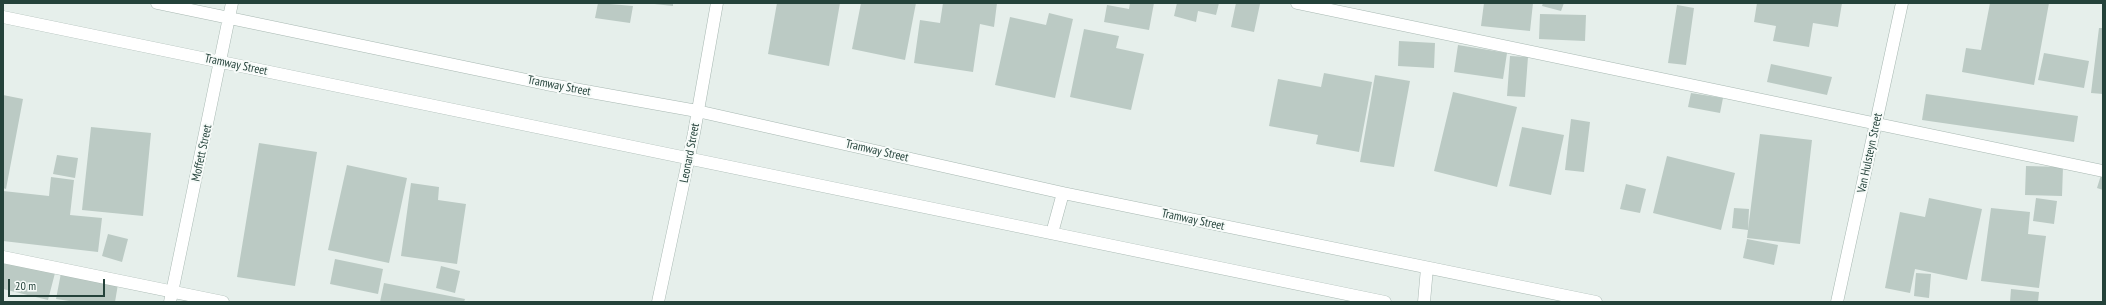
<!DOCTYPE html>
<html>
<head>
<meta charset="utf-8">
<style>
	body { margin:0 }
	#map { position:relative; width:2106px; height:305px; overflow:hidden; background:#e6efeb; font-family:"PT Sans Narrow",sans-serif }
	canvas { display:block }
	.frame { position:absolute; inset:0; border:4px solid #24423a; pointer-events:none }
	.scale { position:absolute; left:8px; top:279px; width:97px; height:18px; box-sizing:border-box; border:2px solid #24423a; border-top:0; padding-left:5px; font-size:12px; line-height:14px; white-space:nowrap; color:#24423a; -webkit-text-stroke:3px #f7fbf9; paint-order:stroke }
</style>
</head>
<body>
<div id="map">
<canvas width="2106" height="305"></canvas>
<div class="frame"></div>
<div class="scale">20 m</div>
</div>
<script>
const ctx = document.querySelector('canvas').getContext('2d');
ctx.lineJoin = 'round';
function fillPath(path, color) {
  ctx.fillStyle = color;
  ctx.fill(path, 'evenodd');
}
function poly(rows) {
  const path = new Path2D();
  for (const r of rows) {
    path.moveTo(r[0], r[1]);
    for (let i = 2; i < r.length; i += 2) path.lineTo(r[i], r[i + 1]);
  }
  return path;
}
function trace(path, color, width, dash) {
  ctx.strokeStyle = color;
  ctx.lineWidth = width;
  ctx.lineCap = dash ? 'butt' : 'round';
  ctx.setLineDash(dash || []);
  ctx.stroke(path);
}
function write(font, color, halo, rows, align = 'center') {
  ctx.font = font + ' "PT Sans Narrow",sans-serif';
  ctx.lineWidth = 4;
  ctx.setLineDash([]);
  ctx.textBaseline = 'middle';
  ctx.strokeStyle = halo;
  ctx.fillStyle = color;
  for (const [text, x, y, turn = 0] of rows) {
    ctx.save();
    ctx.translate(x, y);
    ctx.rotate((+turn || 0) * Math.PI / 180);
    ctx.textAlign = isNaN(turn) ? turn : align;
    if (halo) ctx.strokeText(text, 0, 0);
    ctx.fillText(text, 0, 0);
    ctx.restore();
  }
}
const building = poly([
	[598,3,633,6,630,23,595,18],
	[645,3,673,3,673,6],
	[777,3,840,3,829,66,768,54],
	[861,3,916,3,905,60,852,49],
	[943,3,997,3,994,27,980,24,973,72,914,63,920,20,940,23],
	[1130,3,1154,3,1149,30,1104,22,1107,5,1129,9],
	[1177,3,1219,3,1216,15,1198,11,1196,22,1174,16],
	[1236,3,1260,4,1254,32,1231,27],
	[1484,3,1533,3,1530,31,1481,26],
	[1543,3,1564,3,1561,11,1542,6],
	[1757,3,1842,3,1838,27,1813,23,1809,47,1773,41,1776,26,1754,22],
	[1990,3,2049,3,2034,85,1962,72,1966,48,1981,50],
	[1677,5,1694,8,1686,65,1668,63],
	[1049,13,1073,19,1055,98,995,85,1010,17,1046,25],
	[1540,14,1586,15,1585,41,1539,39],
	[2099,28,2103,28,2103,94,2091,93],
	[1084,29,1119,36,1116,48,1144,54,1131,110,1070,97],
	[1399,41,1435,43,1434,68,1398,66],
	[1458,45,1507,53,1503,79,1454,72],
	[2044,53,2089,61,2084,88,2038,80],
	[1510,56,1528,57,1525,97,1507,96],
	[1771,64,1832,77,1827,95,1767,82],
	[1324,73,1372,82,1359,152,1316,144,1318,135,1269,126,1278,79,1321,87],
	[1375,75,1410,81,1394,167,1360,162],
	[1453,92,1517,107,1497,187,1434,171],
	[1691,93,1723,98,1720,113,1688,107],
	[1926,94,2078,116,2074,142,1922,120],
	[3,95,23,99,6,189,3,188],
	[1571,119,1590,122,1584,172,1565,170],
	[91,127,151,133,143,216,82,210],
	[1522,127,1564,135,1551,195,1509,186],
	[1760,134,1812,140,1800,244,1747,238],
	[259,143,317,152,295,286,237,277],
	[57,155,78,158,75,178,53,174],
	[1667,156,1735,173,1721,230,1653,213],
	[347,165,407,178,389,263,328,250],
	[2026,166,2063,167,2062,196,2025,195],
	[2101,175,2103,176,2103,190,2097,188],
	[51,177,74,180,70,215,102,218,98,252,3,241,3,191,49,196],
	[411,183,439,187,438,200,466,204,457,264,401,256],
	[1626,184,1646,189,1640,213,1620,209],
	[1929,198,1982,209,1967,280,1915,269,1910,293,1885,288,1900,212,1925,217],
	[2036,198,2057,201,2054,224,2033,221],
	[1734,208,1749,209,1748,230,1732,228],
	[1991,208,2030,212,2028,234,2046,236,2039,288,1981,281],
	[108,234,128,239,122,262,102,256],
	[1747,239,1778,245,1774,265,1743,258],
	[335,259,383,269,378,294,330,284],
	[3,260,55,273,48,300,3,289],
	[441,266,460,271,455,293,436,288],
	[61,273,118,284,115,302,76,302,56,299],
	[1916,273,1931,274,1929,298,1914,296],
	[384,283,465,299,464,302,380,302],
	[2011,289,2039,292,2038,302,2010,302]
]);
const service = poly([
	[1297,3,2103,171],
	[3,257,223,302]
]);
const minor = poly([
	[157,3,546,84,697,111,1063,193,1596,302],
	[3,17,1385,302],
	[1052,233,1063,193],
	[170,302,232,3],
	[658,302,694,133,717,3],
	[1424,302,1427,268],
	[1837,302,1902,3]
]);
const streetNames = [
	["Tramway Street",236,65,12],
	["Tramway Street",559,86,11],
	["Tramway Street",877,151,13],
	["Moffett Street",202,153,-78],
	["Leonard Street",690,153,-79],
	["Van Hulsteyn Street",1870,153,-78],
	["Tramway Street",1193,220,12]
];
fillPath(building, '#bbcac4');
trace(service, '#a8b8b2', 13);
trace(minor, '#a8b8b2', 13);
trace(service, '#fff', 12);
trace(minor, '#fff', 12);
write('12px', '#24423a', '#f7fbf9', streetNames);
</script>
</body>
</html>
